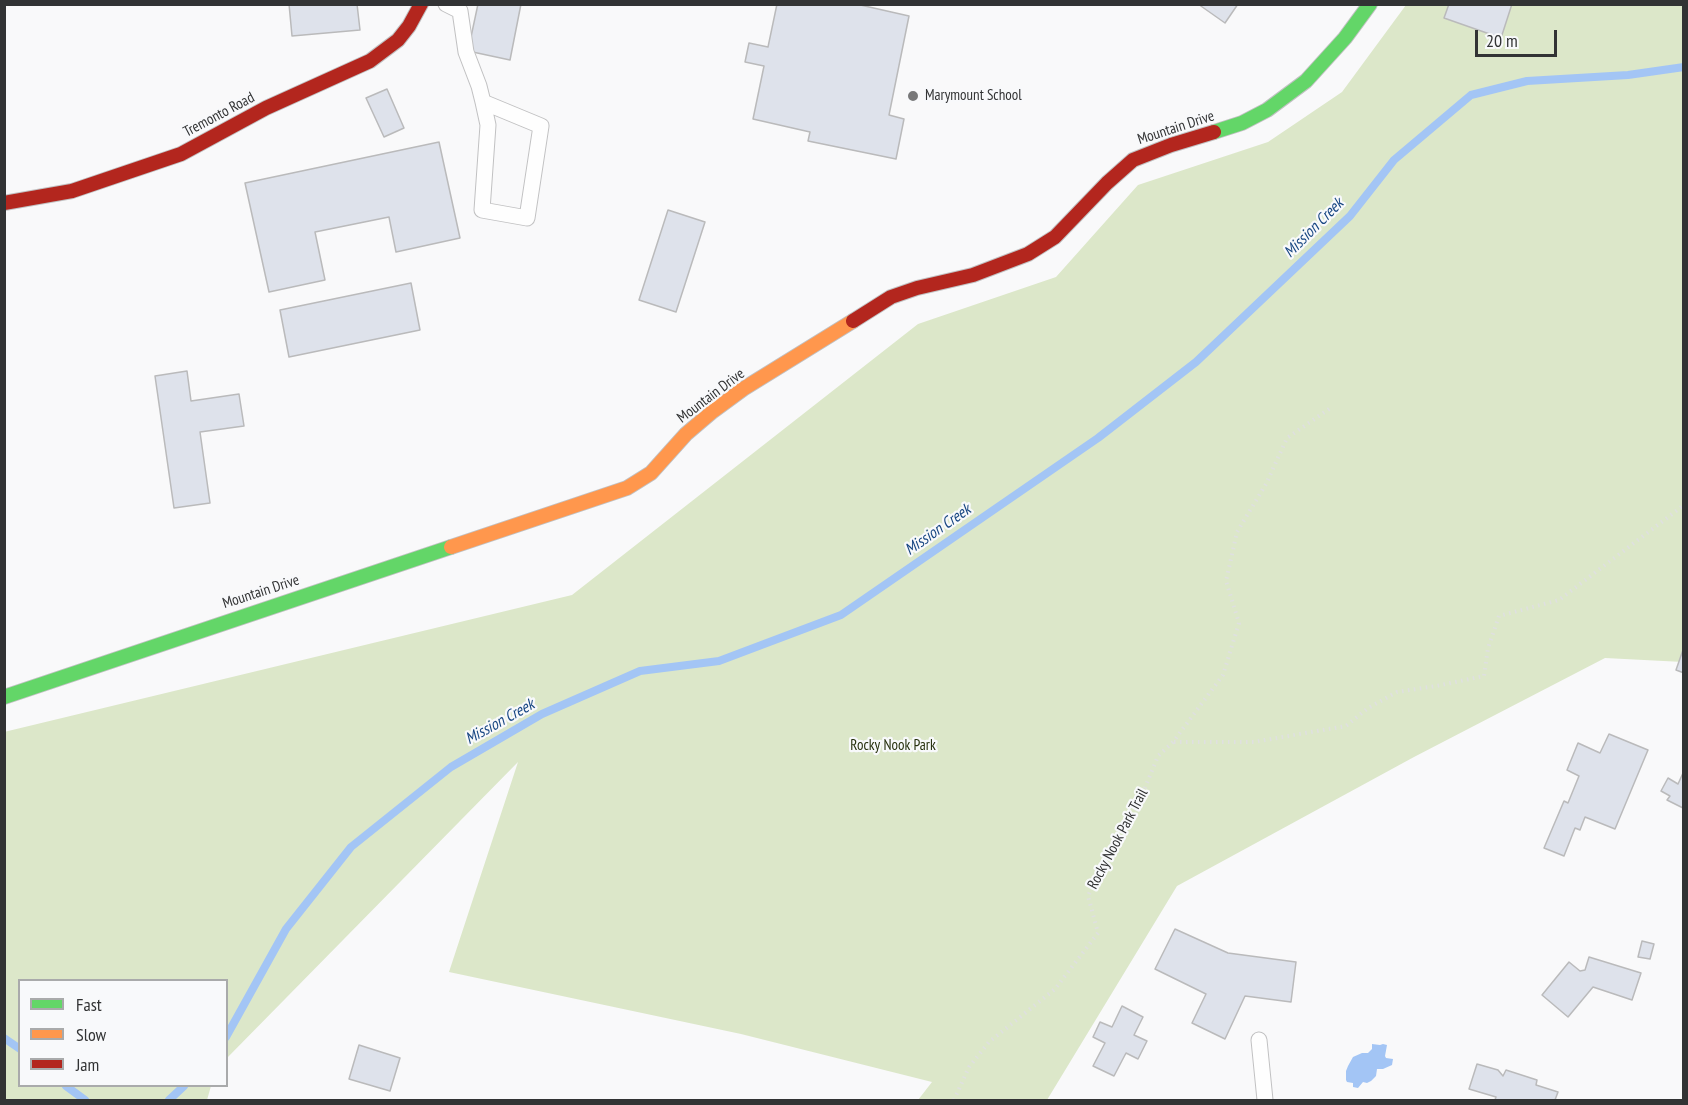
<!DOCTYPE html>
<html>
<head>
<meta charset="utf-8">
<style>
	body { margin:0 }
	#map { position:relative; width:1688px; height:1105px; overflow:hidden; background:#f9f9fa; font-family:"PT Sans Narrow",sans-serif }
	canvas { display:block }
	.frame { position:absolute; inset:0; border:6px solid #323334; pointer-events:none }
	.legend { position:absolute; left:18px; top:979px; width:210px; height:108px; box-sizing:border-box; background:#f8f9fb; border:2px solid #a9aaab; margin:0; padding:8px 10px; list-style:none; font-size:18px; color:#323334 }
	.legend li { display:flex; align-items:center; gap:12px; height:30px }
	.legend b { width:30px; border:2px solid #a9aaab }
	.scale { position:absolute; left:1475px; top:30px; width:82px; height:27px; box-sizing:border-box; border:3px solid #323334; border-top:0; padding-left:8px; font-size:18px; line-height:21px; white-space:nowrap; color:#323334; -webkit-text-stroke:4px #f8f9fb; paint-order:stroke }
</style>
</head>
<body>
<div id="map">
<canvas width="1688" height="1105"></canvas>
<div class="frame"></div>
<ul class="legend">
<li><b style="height:8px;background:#63d668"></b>Fast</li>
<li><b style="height:8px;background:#ff974d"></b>Slow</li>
<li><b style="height:8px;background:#b3261e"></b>Jam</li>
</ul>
<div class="scale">20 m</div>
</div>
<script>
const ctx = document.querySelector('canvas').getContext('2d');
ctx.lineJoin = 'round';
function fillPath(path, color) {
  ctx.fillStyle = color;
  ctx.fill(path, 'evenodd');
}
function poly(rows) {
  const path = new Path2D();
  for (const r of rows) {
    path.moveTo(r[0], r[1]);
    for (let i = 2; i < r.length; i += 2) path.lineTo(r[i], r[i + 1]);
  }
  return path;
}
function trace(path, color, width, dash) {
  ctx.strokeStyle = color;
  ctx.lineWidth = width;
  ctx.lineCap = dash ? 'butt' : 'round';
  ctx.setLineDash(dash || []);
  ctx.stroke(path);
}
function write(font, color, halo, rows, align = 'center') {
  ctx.font = font + ' "PT Sans Narrow",sans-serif';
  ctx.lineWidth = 4.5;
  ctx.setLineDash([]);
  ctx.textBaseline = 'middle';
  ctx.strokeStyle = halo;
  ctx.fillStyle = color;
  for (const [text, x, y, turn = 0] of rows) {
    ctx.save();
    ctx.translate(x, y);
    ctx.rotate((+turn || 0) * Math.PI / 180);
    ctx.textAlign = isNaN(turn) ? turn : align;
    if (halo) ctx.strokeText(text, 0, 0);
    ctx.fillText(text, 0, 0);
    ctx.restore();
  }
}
const green = poly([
	[1406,5,1683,5,1683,662,1605,658,1414,757,1177,886,1047,1100,918,1100,932,1082,741,1034,449,972,518,762,227,1058,226,980,20,980,20,1086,211,1086,207,1100,5,1100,4,732,572,595,918,324,1056,277,1138,185,1268,142,1342,92]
]);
const water = poly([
	[1372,1044,1380,1045,1383,1044,1387,1045,1385,1056,1386,1058,1393,1059,1392,1065,1383,1069,1377,1069,1376,1076,1371,1081,1367,1083,1363,1082,1358,1088,1353,1087,1353,1083,1347,1082,1346,1080,1346,1071,1348,1066,1353,1057,1362,1053,1368,1053,1372,1049]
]);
const stream = poly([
	[226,1037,286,929,351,847,451,767,542,714,640,671,719,661,841,615,1098,438,1196,362,1350,216,1394,160,1471,95,1527,81,1628,75,1684,67],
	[4,1038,20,1049],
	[66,1086,85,1100],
	[169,1100,184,1086]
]);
const building = poly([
	[289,4,357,4,360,30,292,36,289,4],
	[478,4,521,4,510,60,468,51,478,4],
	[777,4,856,4,909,16,889,115,904,119,896,159,808,141,810,132,753,119,764,66,745,62,749,43,768,47,777,4],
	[1198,4,1238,4,1225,23,1198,4],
	[1449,4,1512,4,1501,38,1444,18,1449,4],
	[387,89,404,128,384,137,366,98,387,89],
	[439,142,460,238,396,252,389,217,315,232,325,280,269,292,245,183,439,142],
	[668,210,705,222,676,312,639,300,668,210],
	[411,283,420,330,289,357,280,310,411,283],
	[187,371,191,401,239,394,244,426,200,432,210,503,174,508,155,376,187,371],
	[1684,647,1684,673,1676,670,1684,647],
	[1609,734,1648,750,1615,829,1585,817,1580,830,1575,828,1564,856,1544,848,1564,801,1568,803,1579,776,1567,770,1578,743,1600,753,1609,734],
	[1683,773,1684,806,1683,808,1667,800,1670,796,1661,791,1668,778,1678,784,1683,773],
	[1175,929,1228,953,1296,962,1291,1002,1245,996,1225,1039,1192,1023,1206,994,1155,969,1175,929],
	[1642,941,1654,944,1650,959,1638,957,1642,941],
	[1589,957,1641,973,1632,1000,1593,987,1568,1017,1542,995,1569,962,1580,971,1585,970,1589,957],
	[1122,1006,1143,1017,1134,1035,1147,1041,1138,1059,1126,1053,1114,1076,1093,1066,1105,1043,1093,1037,1100,1022,1112,1027,1122,1006],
	[359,1045,400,1058,390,1091,349,1079,359,1045],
	[1477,1064,1498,1070,1503,1076,1506,1070,1537,1080,1536,1085,1558,1092,1555,1100,1495,1100,1496,1097,1469,1089,1477,1064]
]);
const path = poly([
	[1174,742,1254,742,1346,726,1368,708,1397,692,1436,686,1484,676,1488,648,1499,616,1559,600,1684,505],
	[954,1100,969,1067,989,1042,1055,989,1098,933,1088,896,1106,856,1135,812,1158,756,1173,742,1223,675,1239,623,1226,581,1237,532,1266,484,1287,438,1332,407]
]);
const lane = poly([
	[446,4,460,11,466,52,479,86,483,102,488,125,482,210,527,218,541,126,483,102],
	[1259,1040,1265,1100]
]);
const fast = poly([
	[1214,132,1242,123,1267,110,1306,81,1345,38,1370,4],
	[4,697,451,547]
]);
const slow = poly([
	[451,547,627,488,651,473,686,434,713,411,743,389,853,321]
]);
const jam = poly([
	[4,203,72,191,181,154,266,108,370,61,398,40,409,26,421,4],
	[853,321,891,297,917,288,973,275,1028,254,1055,237,1107,183,1133,160,1171,145,1214,132]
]);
const markers = [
	[913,96,6,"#787879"]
];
const poiNames = [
	["Marymount School",925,96]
];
const streetNames = [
	["Tremonto Road",219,115,-28],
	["Mountain Drive",1176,128,-18],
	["Mountain Drive",711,396,-37],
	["Mountain Drive",261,592,-18],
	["Rocky Nook Park Trail",1118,839,-62]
];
const parkNames = [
	["Rocky Nook Park",893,746]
];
const waterNames = [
	["Mission Creek",1314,228,-45],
	["Mission Creek",938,530,-35],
	["Mission Creek",500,722,-29]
];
fillPath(green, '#dce7c9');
fillPath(water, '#a3c5f5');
trace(stream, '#a3c5f5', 8);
fillPath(building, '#dee2eb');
trace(building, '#bababb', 1.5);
trace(lane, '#c1c1c2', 17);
trace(fast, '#c1c1c2', 16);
trace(slow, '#c1c1c2', 16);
trace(jam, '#c1c1c2', 16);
trace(path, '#dfe0e0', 4, [1.5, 4.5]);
trace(lane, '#fefefe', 15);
trace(fast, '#63d668', 14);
trace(slow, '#ff974d', 14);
trace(jam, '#b3261e', 14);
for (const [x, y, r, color] of markers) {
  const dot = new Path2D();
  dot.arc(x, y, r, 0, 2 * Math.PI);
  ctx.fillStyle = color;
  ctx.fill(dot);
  trace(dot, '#f8f9fb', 2);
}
write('15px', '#323334', '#f8f9fb', poiNames, 'left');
write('15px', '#323334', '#f8f9fb', streetNames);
write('15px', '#26300d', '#f8f9fb', parkNames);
write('italic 16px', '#174682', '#f8f9fb', waterNames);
</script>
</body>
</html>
